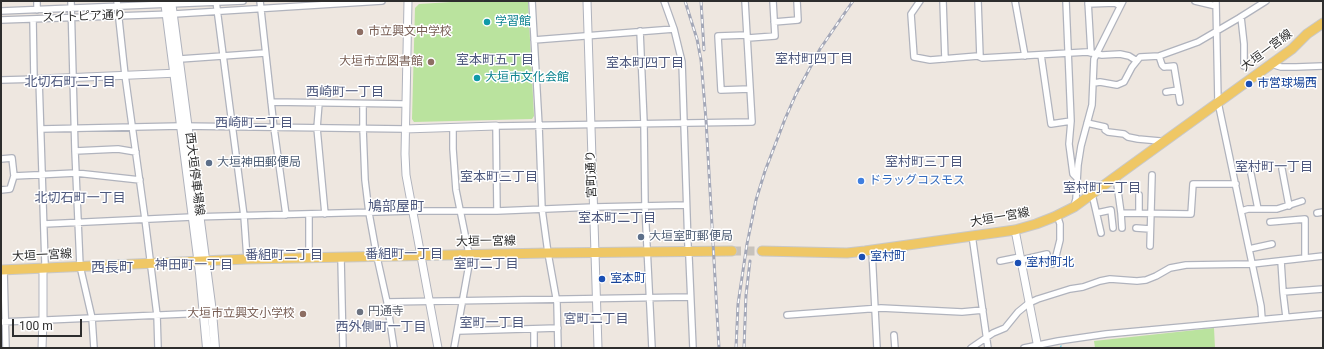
<!DOCTYPE html>
<html>
<head>
<meta charset="utf-8">
<style>
	body { margin:0 }
	#map { position:relative; width:1324px; height:349px; overflow:hidden; background:#eee7e0; font-family:Roboto,sans-serif }
	canvas { display:block }
	.frame { position:absolute; inset:0; border:2px solid #2d2d2d; pointer-events:none }
	.scale { position:absolute; left:12px; top:319px; width:70px; height:18px; box-sizing:border-box; border:2px solid #2d2d2d; border-top:0; padding-left:5px; font-size:12px; line-height:14px; white-space:nowrap; color:#2d2d2d; -webkit-text-stroke:3px #fff; paint-order:stroke }
</style>
</head>
<body>
<div id="map">
<canvas width="1324" height="349"></canvas>
<div class="frame"></div>
<div class="scale">100 m</div>
</div>
<script>
const ctx = document.querySelector('canvas').getContext('2d');
ctx.lineJoin = 'round';
function fillPath(path, color) {
  ctx.fillStyle = color;
  ctx.fill(path, 'evenodd');
}
function poly(rows) {
  const path = new Path2D();
  for (const r of rows) {
    path.moveTo(r[0], r[1]);
    for (let i = 2; i < r.length; i += 2) path.lineTo(r[i], r[i + 1]);
  }
  return path;
}
function trace(path, color, width, dash) {
  ctx.strokeStyle = color;
  ctx.lineWidth = width;
  ctx.lineCap = dash ? 'butt' : 'round';
  ctx.setLineDash(dash || []);
  ctx.stroke(path);
}
function write(font, color, halo, rows, align = 'center') {
  ctx.font = font + ' Roboto,"Noto Sans JP",sans-serif';
  ctx.lineWidth = 3;
  ctx.setLineDash([]);
  ctx.textBaseline = 'middle';
  ctx.strokeStyle = halo;
  ctx.fillStyle = color;
  for (const [text, x, y, turn = 0] of rows) {
    ctx.save();
    ctx.translate(x, y);
    ctx.rotate((+turn || 0) * Math.PI / 180);
    ctx.textAlign = isNaN(turn) ? turn : align;
    if (halo) ctx.strokeText(text, 0, 0);
    ctx.fillText(text, 0, 0);
    ctx.restore();
  }
}
const green = poly([
	[468,1,528,1,534,116,532,119,414,122,412,119,415,8,419,4],
	[1214,328,1215,348,1095,348,1094,341]
]);
const stream = poly([
	[531,332,531,338],
	[1060,348,1061,346]
]);
const primaryTunnel = poly([
	[732,251,762,251]
]);
const minor = poly([
	[37,1,37,10],
	[71,1,75,151,80,266,92,318,94,348],
	[117,1,125,75,145,219,157,315,158,348],
	[216,1,244,216,247,259],
	[260,1,274,128,286,215],
	[532,1,539,126,542,209,548,253,557,303,558,348],
	[664,1,674,29,682,62,688,246],
	[920,1,911,14,914,57,930,60,978,56,982,58,1087,52,1102,55,1120,54,1129,56,1137,61],
	[943,1,945,59],
	[978,1,980,57],
	[1015,1,1025,56],
	[1066,1,1071,121,1069,144,1073,174,1077,178],
	[1088,1,1091,53],
	[1195,1,1216,6],
	[1216,1,1218,102,1261,306,1262,319],
	[1088,4,1115,3,1120,6],
	[1,11,243,1],
	[1241,17,1244,44,1244,66],
	[33,19,34,79],
	[1,20,174,14,382,1],
	[774,22,798,20,797,1],
	[640,31,644,123,645,206,652,348],
	[747,35,718,36,721,90,750,89],
	[748,38,775,36,773,1],
	[534,40,674,29],
	[1041,55,1051,124,1071,121],
	[1159,56,1162,65,1164,67,1174,66,1180,102],
	[180,59,265,53],
	[1271,64,1281,67,1296,67,1323,66],
	[1,80,39,79,45,264,43,268],
	[1094,83,1100,82,1117,85,1124,82,1132,67,1140,57,1159,56,1198,42,1239,18,1266,1],
	[1166,92,1178,90],
	[271,102,405,104],
	[319,103,317,128,325,214],
	[363,104,363,128,365,180,369,213,377,257,387,302,394,348],
	[1087,123,1105,127,1105,130,1108,132,1124,134,1128,137,1138,139,1160,141],
	[453,127,453,149,456,190,470,259,454,348],
	[41,129,181,126,405,129],
	[75,151,118,149,136,152],
	[1,159,12,158,14,176,10,189,1,190],
	[1282,169,1289,206],
	[1251,174,1258,209],
	[14,176,76,173,140,180],
	[1116,177,1121,213,1191,214,1193,184,1236,184],
	[1092,194,1101,233],
	[1139,195,1139,213],
	[1074,206,1076,199,1078,165,1081,146,1092,105,1094,59,1123,1],
	[497,211,496,126,752,122,745,1],
	[1241,211,1248,209,1277,209,1302,201],
	[1097,213,1111,210,1113,228],
	[1121,213,1122,228],
	[1317,213,1323,212],
	[309,214,309,258],
	[1270,222,1305,219,1305,258],
	[44,224,192,217,413,211,497,211,594,207,686,205],
	[1136,228,1150,229],
	[972,235,988,348],
	[1150,246,1152,175],
	[1249,249,1272,244],
	[872,251,877,348],
	[689,257,693,348],
	[341,258,343,348],
	[1021,260,1047,254],
	[1000,261,1020,257],
	[1281,261,1283,292,1286,317],
	[1052,264,1056,256,1060,240,1060,224,1057,215],
	[4,270,6,348],
	[1283,292,1323,289],
	[387,302,690,297],
	[787,315,881,308,962,312,983,310],
	[1,322,206,313],
	[534,329,534,348],
	[458,331,558,328],
	[894,335,895,348],
	[971,348,993,333,1005,328,1018,312,1029,303,1038,299,1070,289,1083,287,1100,281,1110,279,1137,281,1146,280,1156,276,1170,268,1186,265,1252,264,1323,256],
	[1024,348,1058,341,1106,334,1323,314]
]);
const tertiary = poly([
	[408,1,405,154,406,175,438,348],
	[587,1,598,348],
	[39,79,179,73],
	[405,129,496,126],
	[1015,230,1038,348],
	[42,348,43,320,43,268]
]);
const secondary = poly([
	[165,1,200,273,207,348],
	[171,1,212,312,215,348]
]);
const primary = poly([
	[762,251,847,253,865,251,1015,230,1036,224,1054,217,1074,207,1129,167,1292,49,1307,34,1323,23],
	[1,270,247,259,548,253,732,251]
]);
const rail = poly([
	[685,1,697,39,701,60,706,120,719,348],
	[701,1,704,50],
	[736,348,738,304,747,244,756,200,765,171,785,119,796,94,820,49,853,1],
	[744,348,746,295,750,261]
]);
const markers = [
	[487,22,4,"#0f9aa8"],
	[360,32,4,"#8d6e63"],
	[431,62,4,"#8d6e63"],
	[477,78,4,"#0f9aa8"],
	[1249,84,4,"#1a4fb4"],
	[209,163,4,"#5c6f8a"],
	[861,181,4,"#3f7fe0"],
	[641,237,4,"#5c6f8a"],
	[862,257,4,"#1a4fb4"],
	[1018,263,4,"#1a4fb4"],
	[602,279,4,"#1a4fb4"],
	[360,312,4,"#6b7280"],
	[303,314,4,"#8d6e63"]
];
const streetNames = [
	["スイトピア通り",84,17,-2],
	["大垣一宮線",1267,51,-37],
	["西大垣停車場線",194,174,83],
	["宮町通り",592,174,-92],
	["大垣一宮線",1000,218,-10],
	["大垣一宮線",486,242,-1],
	["大垣一宮線",42,256,-3]
];
const cultureNames = [
	["学習館",495,22],
	["大垣市文化会館",485,78]
];
const educationNames = [
	["市立興文中学校",368,32,"left"],
	["大垣市立図書館",423,62],
	["大垣市立興文小学校",295,314]
];
const transitNames = [
	["市営球場西",1257,84],
	["室村町",870,257],
	["室村町北",1026,263],
	["室本町",610,279]
];
const serviceNames = [
	["大垣神田郵便局",217,163],
	["大垣室町郵便局",649,237]
];
const shopNames = [
	["ドラッグコスモス",869,181]
];
const worshipNames = [
	["円通寺",368,312]
];
const neighbourhoodNames = [
	["室村町四丁目",814,60],
	["室本町五丁目",495,61],
	["室本町四丁目",645,64],
	["北切石町二丁目",70,83],
	["西崎町一丁目",345,93],
	["西崎町二丁目",254,124],
	["室村町三丁目",924,163],
	["室村町一丁目",1274,168],
	["室本町三丁目",499,178],
	["室村町二丁目",1102,189],
	["北切石町一丁目",80,199],
	["室本町二丁目",617,219],
	["番組町一丁目",404,255],
	["番組町二丁目",284,256],
	["室町二丁目",486,265],
	["神田町一丁目",194,266],
	["宮町二丁目",596,320],
	["室町一丁目",492,324],
	["西外側町一丁目",381,328]
];
const quarterNames = [
	["鳩部屋町",396,207],
	["西長町",112,268]
];
fillPath(green, '#bae39e');
trace(stream, '#76d4ed', 1.5);
trace(primaryTunnel, '#c7c2bc', 9, [9, 4.5]);
trace(minor, '#b0b3bd', 8);
trace(tertiary, '#b0b3bd', 9);
trace(secondary, '#b0b3bd', 10);
trace(primary, '#c8c8c8', 11);
trace(minor, '#fff', 5.5);
trace(tertiary, '#fff', 7);
trace(secondary, '#fff', 8);
trace(primary, '#efc765', 9);
trace(rail, '#a3a7b7', 3);
trace(rail, '#fff', 1.5, [4.5]);
for (const [x, y, r, color] of markers) {
  const dot = new Path2D();
  dot.arc(x, y, r, 0, 2 * Math.PI);
  ctx.fillStyle = color;
  ctx.fill(dot);
  trace(dot, '#fff', 1.5);
}
write('12px', '#2d2d2d', '#fff', streetNames);
write('12px', '#0d838f', '#fff', cultureNames, 'left');
write('12px', '#785e54', '#fff', educationNames, 'right');
write('12px', '#164399', '#fff', transitNames, 'left');
write('12px', '#4e5e75', '#fff', serviceNames, 'left');
write('12px', '#366cbe', '#fff', shopNames, 'left');
write('12px', '#5b616d', '#fff', worshipNames, 'left');
write('13px', '#4e597e', '#fff', neighbourhoodNames);
write('14px', '#4e597e', '#fff', quarterNames);
</script>
</body>
</html>
